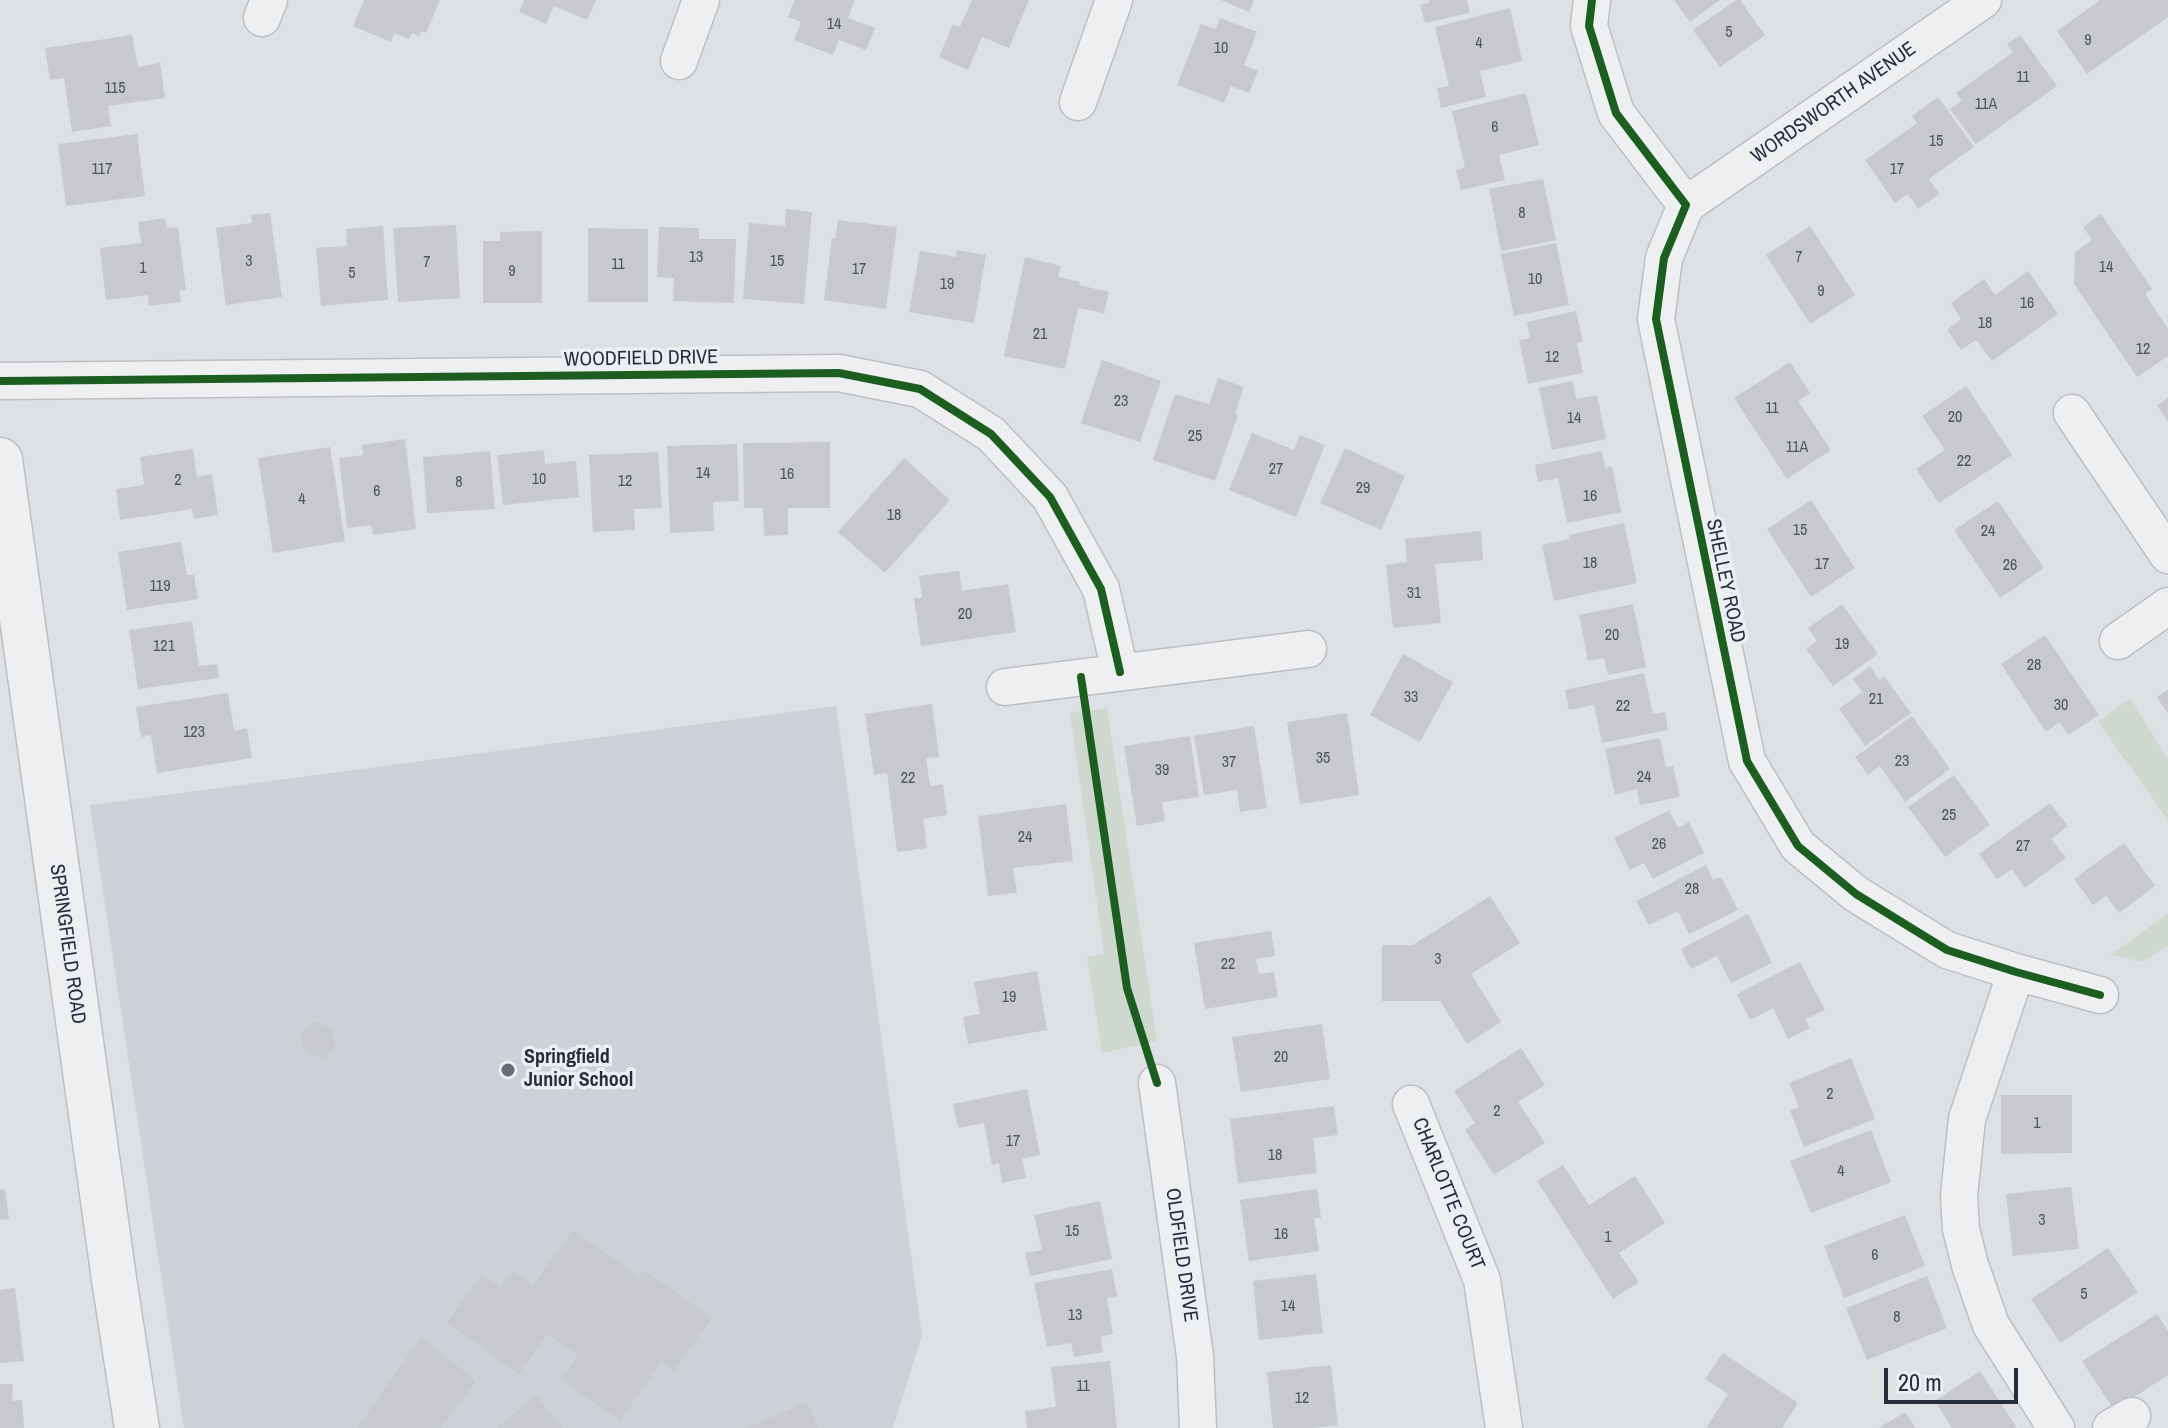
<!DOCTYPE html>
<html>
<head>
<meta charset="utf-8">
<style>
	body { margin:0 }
	#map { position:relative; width:2168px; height:1428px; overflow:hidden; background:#dee1e4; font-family:"Archivo Narrow",sans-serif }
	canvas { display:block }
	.scale { position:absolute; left:1884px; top:1368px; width:134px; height:36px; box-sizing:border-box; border:4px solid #262e3d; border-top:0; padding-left:10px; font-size:24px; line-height:28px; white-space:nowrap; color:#262e3d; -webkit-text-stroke:6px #ebeff4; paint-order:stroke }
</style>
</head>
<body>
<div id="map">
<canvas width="2168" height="1428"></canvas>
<div class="scale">20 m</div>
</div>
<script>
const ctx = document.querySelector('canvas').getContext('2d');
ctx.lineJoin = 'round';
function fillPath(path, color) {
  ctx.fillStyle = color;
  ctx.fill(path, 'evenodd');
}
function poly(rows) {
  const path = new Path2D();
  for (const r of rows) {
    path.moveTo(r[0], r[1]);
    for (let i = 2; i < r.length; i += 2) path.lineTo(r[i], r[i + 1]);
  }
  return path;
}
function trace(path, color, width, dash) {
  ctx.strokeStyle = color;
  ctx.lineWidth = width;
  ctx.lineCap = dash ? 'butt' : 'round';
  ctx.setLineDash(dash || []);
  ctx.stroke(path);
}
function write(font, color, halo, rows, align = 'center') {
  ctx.font = font + ' "Archivo Narrow",sans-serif';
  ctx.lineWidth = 7;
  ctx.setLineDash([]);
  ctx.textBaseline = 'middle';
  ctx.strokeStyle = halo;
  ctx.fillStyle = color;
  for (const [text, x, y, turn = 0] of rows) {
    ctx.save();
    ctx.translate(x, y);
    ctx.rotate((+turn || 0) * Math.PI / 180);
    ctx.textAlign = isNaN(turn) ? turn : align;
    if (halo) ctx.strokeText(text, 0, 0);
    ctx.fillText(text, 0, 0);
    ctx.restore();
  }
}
const built = poly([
	[836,706,922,1335,893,1428,184,1428,90,805]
]);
const green = poly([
	[2130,698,2168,759,2168,820,2098,722],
	[1107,708,1157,1041,1102,1053,1087,957,1104,954,1070,713],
	[2168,913,2168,945,2143,962,2111,955]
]);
const building = poly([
	[364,0,440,0,426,33,421,31,420,37,412,33,409,39,394,33,391,42,353,26],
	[524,0,596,0,587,20,554,6,546,24,519,12],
	[795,0,855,0,848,18,875,28,866,50,839,40,833,55,794,40,801,22,788,17],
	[972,0,1029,0,1009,48,982,37,968,70,939,57,953,24,960,27],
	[1221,0,1254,0,1249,12],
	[1429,0,1467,0,1470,13,1425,23,1420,5,1429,3],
	[1674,0,1720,0,1690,22],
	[1736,0,1740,0,1765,35,1720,67,1693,30],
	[2100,0,2168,0,2168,17,2087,74,2057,31],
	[1510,8,1522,61,1480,71,1486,97,1441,108,1437,88,1449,86,1435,27],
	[1220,18,1257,32,1244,65,1258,71,1249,93,1231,86,1224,103,1177,85,1201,24,1216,29],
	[132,35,138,67,160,63,165,98,108,106,111,126,72,132,64,78,50,80,45,48],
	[2020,35,2057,86,1976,144,1950,109,1962,101,1956,93,2013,52,2007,44],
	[1526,93,1539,145,1499,155,1505,180,1461,190,1456,170,1465,167,1452,111],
	[1938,97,1974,147,1929,179,1939,194,1918,209,1908,194,1895,203,1865,160,1917,123,1912,116],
	[137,134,145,196,66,206,58,144],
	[1543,179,1556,240,1501,251,1489,189],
	[786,209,812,212,804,304,743,299,749,223,785,226],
	[270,213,282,297,226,305,216,228,252,223,251,215],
	[2101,214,2152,289,2145,294,2168,329,2168,356,2137,377,2074,284,2075,252,2092,240,2083,227],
	[165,218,167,228,178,227,186,290,179,291,181,302,149,306,148,295,106,300,100,248,141,243,138,222],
	[838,220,897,227,886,309,824,300,832,238,835,239],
	[456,225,460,298,398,302,393,228],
	[383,226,388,300,321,306,316,248,347,246,346,229],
	[1810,226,1855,295,1810,324,1766,255],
	[659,227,699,228,699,239,736,239,734,303,673,301,674,278,657,277],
	[588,228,648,229,648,302,588,302],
	[542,231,542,303,483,303,483,241,500,241,500,232],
	[1556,243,1569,305,1514,316,1501,254],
	[957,250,986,255,974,323,909,312,920,251,956,257],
	[1025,257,1061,266,1058,277,1080,282,1079,285,1109,292,1104,313,1078,308,1065,369,1004,356],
	[2028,271,2058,314,1992,361,1976,340,1961,350,1947,330,1961,319,1951,303,1984,279,1995,295],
	[1576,311,1583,342,1577,343,1583,373,1528,384,1519,340,1530,338,1527,322],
	[1102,360,1161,381,1140,442,1081,423],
	[1790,362,1810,393,1798,401,1831,450,1787,479,1734,398],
	[1218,378,1244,387,1235,414,1238,415,1215,481,1153,460,1175,394,1209,404],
	[1573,381,1576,399,1597,395,1606,439,1552,450,1539,388],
	[1966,386,2012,455,1939,503,1916,469,1945,450,1922,416],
	[2168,398,2168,422,2157,405],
	[1252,433,1294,450,1300,435,1325,445,1296,517,1229,490],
	[405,439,416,529,373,535,371,525,347,528,339,458,363,455,362,445],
	[830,442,830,508,788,508,788,535,764,536,763,508,744,508,743,443],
	[737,444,739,501,713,502,714,531,670,533,667,446],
	[330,447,345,541,273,553,258,458],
	[1345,448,1405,476,1381,530,1320,503],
	[193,449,197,477,212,474,218,515,194,519,192,509,120,520,116,489,144,485,140,457],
	[544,450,545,464,576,461,579,497,503,505,497,455],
	[490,451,495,509,427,513,423,457],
	[1602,451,1605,468,1612,466,1621,512,1567,523,1558,478,1538,482,1535,465],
	[658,452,662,508,634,509,635,530,593,532,589,455],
	[904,458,950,500,885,573,838,532],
	[1811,500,1855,568,1811,597,1767,529],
	[1998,501,2044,568,2000,598,1954,530],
	[1624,523,1637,583,1554,601,1542,545,1570,539,1569,535],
	[1481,531,1483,560,1435,564,1441,623,1393,628,1386,565,1407,562,1405,539],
	[181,542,187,575,194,575,198,599,127,610,118,552],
	[959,571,962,591,1008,584,1016,632,921,646,914,598,922,598,919,576],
	[1633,604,1646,667,1608,675,1604,658,1588,661,1579,615],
	[1842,604,1878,654,1833,686,1806,649,1817,641,1808,628],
	[192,621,199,666,217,664,219,678,138,689,129,630],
	[2045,635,2099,715,2068,735,2060,722,2046,732,2001,664],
	[1403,654,1453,682,1420,742,1370,715],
	[1870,666,1879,680,1884,676,1911,713,1865,746,1839,709,1862,692,1853,679],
	[1644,673,1653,714,1665,712,1668,730,1602,743,1594,705,1569,710,1565,690],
	[2168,690,2168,714,2157,697],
	[228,693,234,731,247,728,252,758,157,773,151,735,141,737,136,707],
	[932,704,939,757,926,758,930,786,943,784,947,815,923,819,927,848,897,852,887,773,874,775,865,714],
	[1347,713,1359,795,1300,804,1287,722],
	[1912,716,1950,769,1905,802,1880,766,1868,775,1855,757],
	[1254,726,1267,808,1240,812,1237,790,1204,795,1194,736],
	[1190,736,1199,797,1162,802,1165,821,1137,826,1124,746],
	[1660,738,1666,767,1673,766,1680,797,1640,805,1637,789,1615,795,1605,749],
	[1954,775,1990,825,1945,857,1908,807],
	[2050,803,2068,826,2051,839,2066,858,2025,888,2012,869,1997,879,1979,854],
	[1066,804,1073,861,1013,868,1017,893,988,896,978,816],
	[1669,810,1678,828,1689,822,1704,853,1653,879,1644,863,1630,870,1614,838],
	[2124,843,2155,886,2119,913,2106,896,2093,905,2074,879],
	[1706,865,1713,880,1721,877,1738,910,1689,934,1678,911,1649,925,1636,901],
	[1490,896,1520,943,1471,974,1501,1022,1467,1044,1440,1001,1382,1001,1382,945,1413,945],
	[1748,914,1772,963,1731,983,1717,956,1691,969,1681,949],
	[1271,931,1275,956,1256,959,1259,974,1274,972,1278,997,1205,1009,1194,943],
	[1800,962,1825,1010,1805,1019,1810,1028,1788,1039,1773,1008,1750,1020,1737,994],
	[1037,971,1047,1030,968,1044,963,1017,980,1014,974,982],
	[313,1022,331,1027,336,1045,323,1058,305,1052,300,1034],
	[1322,1024,1330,1079,1241,1092,1232,1037],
	[1521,1048,1545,1085,1518,1102,1545,1143,1494,1175,1465,1130,1475,1123,1454,1091],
	[1851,1058,1875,1119,1804,1147,1790,1110,1799,1107,1789,1083],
	[1027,1089,1040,1155,1022,1159,1026,1178,1002,1183,999,1163,992,1165,984,1123,958,1128,953,1104],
	[2001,1095,2072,1095,2072,1153,2001,1154],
	[1334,1106,1338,1135,1313,1138,1317,1173,1238,1183,1230,1119],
	[1871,1130,1891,1182,1811,1213,1790,1161],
	[1563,1165,1589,1205,1635,1176,1665,1223,1619,1253,1639,1282,1613,1299,1537,1181],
	[2071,1187,2079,1249,2013,1256,2006,1194],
	[5,1189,9,1219,0,1220,0,1190],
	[1317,1189,1321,1218,1314,1218,1319,1251,1249,1261,1240,1200],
	[1100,1201,1112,1259,1030,1276,1025,1253,1042,1250,1034,1215],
	[1905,1215,1925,1266,1844,1298,1824,1246],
	[573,1230,639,1277,644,1270,712,1318,674,1371,661,1362,620,1421,561,1379,578,1355,547,1334,519,1374,447,1323,481,1275,500,1287,513,1271,533,1286],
	[2108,1248,2138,1292,2060,1343,2031,1299],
	[1112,1269,1117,1296,1107,1298,1113,1334,1101,1337,1103,1352,1074,1357,1071,1343,1047,1347,1034,1283],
	[1316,1274,1323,1333,1259,1340,1253,1281],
	[1927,1276,1947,1328,1867,1360,1846,1308],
	[15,1288,24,1361,0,1363,0,1290],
	[2157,1314,2168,1331,2168,1375,2114,1410,2082,1361],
	[421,1337,476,1381,441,1428,357,1428],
	[1723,1353,1798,1403,1782,1428,1706,1428,1728,1394,1705,1379],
	[1110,1361,1117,1428,1027,1428,1025,1411,1056,1407,1051,1367],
	[1331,1365,1338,1425,1313,1428,1273,1428,1267,1372],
	[1980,1371,2017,1428,1952,1428,1935,1401],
	[0,1384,13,1384,12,1401,22,1400,24,1428,0,1428],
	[536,1395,563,1428,497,1428],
	[807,1402,818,1428,746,1428],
	[1905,1412,1916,1428,1879,1428]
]);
const minor = poly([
	[1592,0,1589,26,1616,113,1686,205,1664,258,1656,319,1747,761,1798,846,1856,894,1947,950,2016,972,2100,995],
	[262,18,269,0],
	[679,61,701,0],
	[1078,102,1114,0],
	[1686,205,1983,0],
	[0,381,839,373,920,389,991,434,1050,497,1101,589,1120,672],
	[2072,413,2168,555],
	[2118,641,2168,606],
	[1005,687,1308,649],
	[2016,972,1967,1119,1959,1196,1961,1229,1970,1265,1991,1325,2056,1428],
	[1157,1083,1195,1356,1198,1428],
	[1411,1104,1482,1280,1504,1428],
	[2111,1428,2132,1416]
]);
const tertiary = poly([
	[0,460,114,1279,137,1428]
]);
const cycleway = poly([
	[1592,0,1589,26,1616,113,1686,205,1664,258,1656,319,1747,761,1798,846,1856,894,1947,950,2016,972,2100,995],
	[0,381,839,373,920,389,991,434,1050,497,1101,589,1120,672],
	[1081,677,1127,988,1157,1083]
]);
const markers = [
	[508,1070,8,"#666d77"]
];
const numberNames = [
	["14",834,25],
	["5",1729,33],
	["9",2088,41],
	["4",1479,44],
	["10",1221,49],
	["11",2023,78],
	["115",115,89],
	["11A",1986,105],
	["6",1495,128],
	["15",1936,142],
	["117",102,170],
	["17",1897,170],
	["8",1522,214],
	["13",696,258],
	["7",1799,258],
	["3",249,262],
	["15",777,262],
	["7",427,263],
	["11",618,265],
	["14",2106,268],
	["1",143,269],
	["17",859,270],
	["9",512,272],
	["5",352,274],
	["10",1535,280],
	["19",947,285],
	["9",1821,292],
	["16",2027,304],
	["18",1985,324],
	["21",1040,335],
	["12",2143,350],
	["12",1552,358],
	["23",1121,402],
	["11",1772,409],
	["20",1955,418],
	["14",1574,419],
	["25",1195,437],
	["11A",1797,448],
	["22",1964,462],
	["27",1276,470],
	["14",703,474],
	["16",787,475],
	["10",539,480],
	["2",178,481],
	["12",625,482],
	["8",459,483],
	["29",1363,489],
	["6",377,492],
	["16",1590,497],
	["4",302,500],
	["18",894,516],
	["15",1800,531],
	["24",1988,532],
	["18",1590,564],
	["17",1822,565],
	["26",2010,566],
	["119",160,587],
	["31",1414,594],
	["20",965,615],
	["20",1612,636],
	["19",1842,645],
	["121",164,647],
	["28",2034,666],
	["33",1411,698],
	["21",1876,700],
	["30",2061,706],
	["22",1623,707],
	["123",194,733],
	["35",1323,759],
	["23",1902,762],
	["37",1229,763],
	["39",1162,771],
	["24",1644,778],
	["22",908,779],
	["25",1949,816],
	["24",1025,838],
	["26",1659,845],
	["27",2023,847],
	["28",1692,890],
	["3",1438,960],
	["22",1228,965],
	["19",1009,998],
	["20",1281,1058],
	["2",1830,1095],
	["2",1497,1112],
	["1",2037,1124],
	["17",1013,1142],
	["18",1275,1156],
	["4",1841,1172],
	["3",2042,1221],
	["15",1072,1232],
	["16",1281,1235],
	["1",1608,1238],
	["6",1875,1256],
	["5",2084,1295],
	["14",1288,1307],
	["13",1075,1316],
	["8",1897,1318],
	["11",1083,1387],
	["12",1302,1399]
];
const streetNames = [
	["WORDSWORTH AVENUE",1834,103,-35],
	["WOODFIELD DRIVE",641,359,-1],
	["SHELLEY ROAD",1725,581,78],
	["SPRINGFIELD ROAD",67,944,82],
	["CHARLOTTE COURT",1448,1194,68],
	["OLDFIELD DRIVE",1181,1255,82]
];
const poiNames = [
	["Springfield",524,1058],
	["Junior School",524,1081]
];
fillPath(built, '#ccd0d7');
fillPath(green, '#cfd8cf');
fillPath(building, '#c7c9cc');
trace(minor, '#bdbfc2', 39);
trace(tertiary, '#bdbfc2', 47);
trace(minor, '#eeeff1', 36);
trace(tertiary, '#eeeff1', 44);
trace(cycleway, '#1b5e20', 8);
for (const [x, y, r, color] of markers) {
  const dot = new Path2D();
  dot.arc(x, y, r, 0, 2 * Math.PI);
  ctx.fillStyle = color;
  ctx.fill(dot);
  trace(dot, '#ebeff4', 3);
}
write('16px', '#4f5662', null, numberNames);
write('20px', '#262e3d', '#ebeff4', streetNames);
write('bold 20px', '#262e3d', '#ebeff4', poiNames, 'left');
</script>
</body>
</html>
